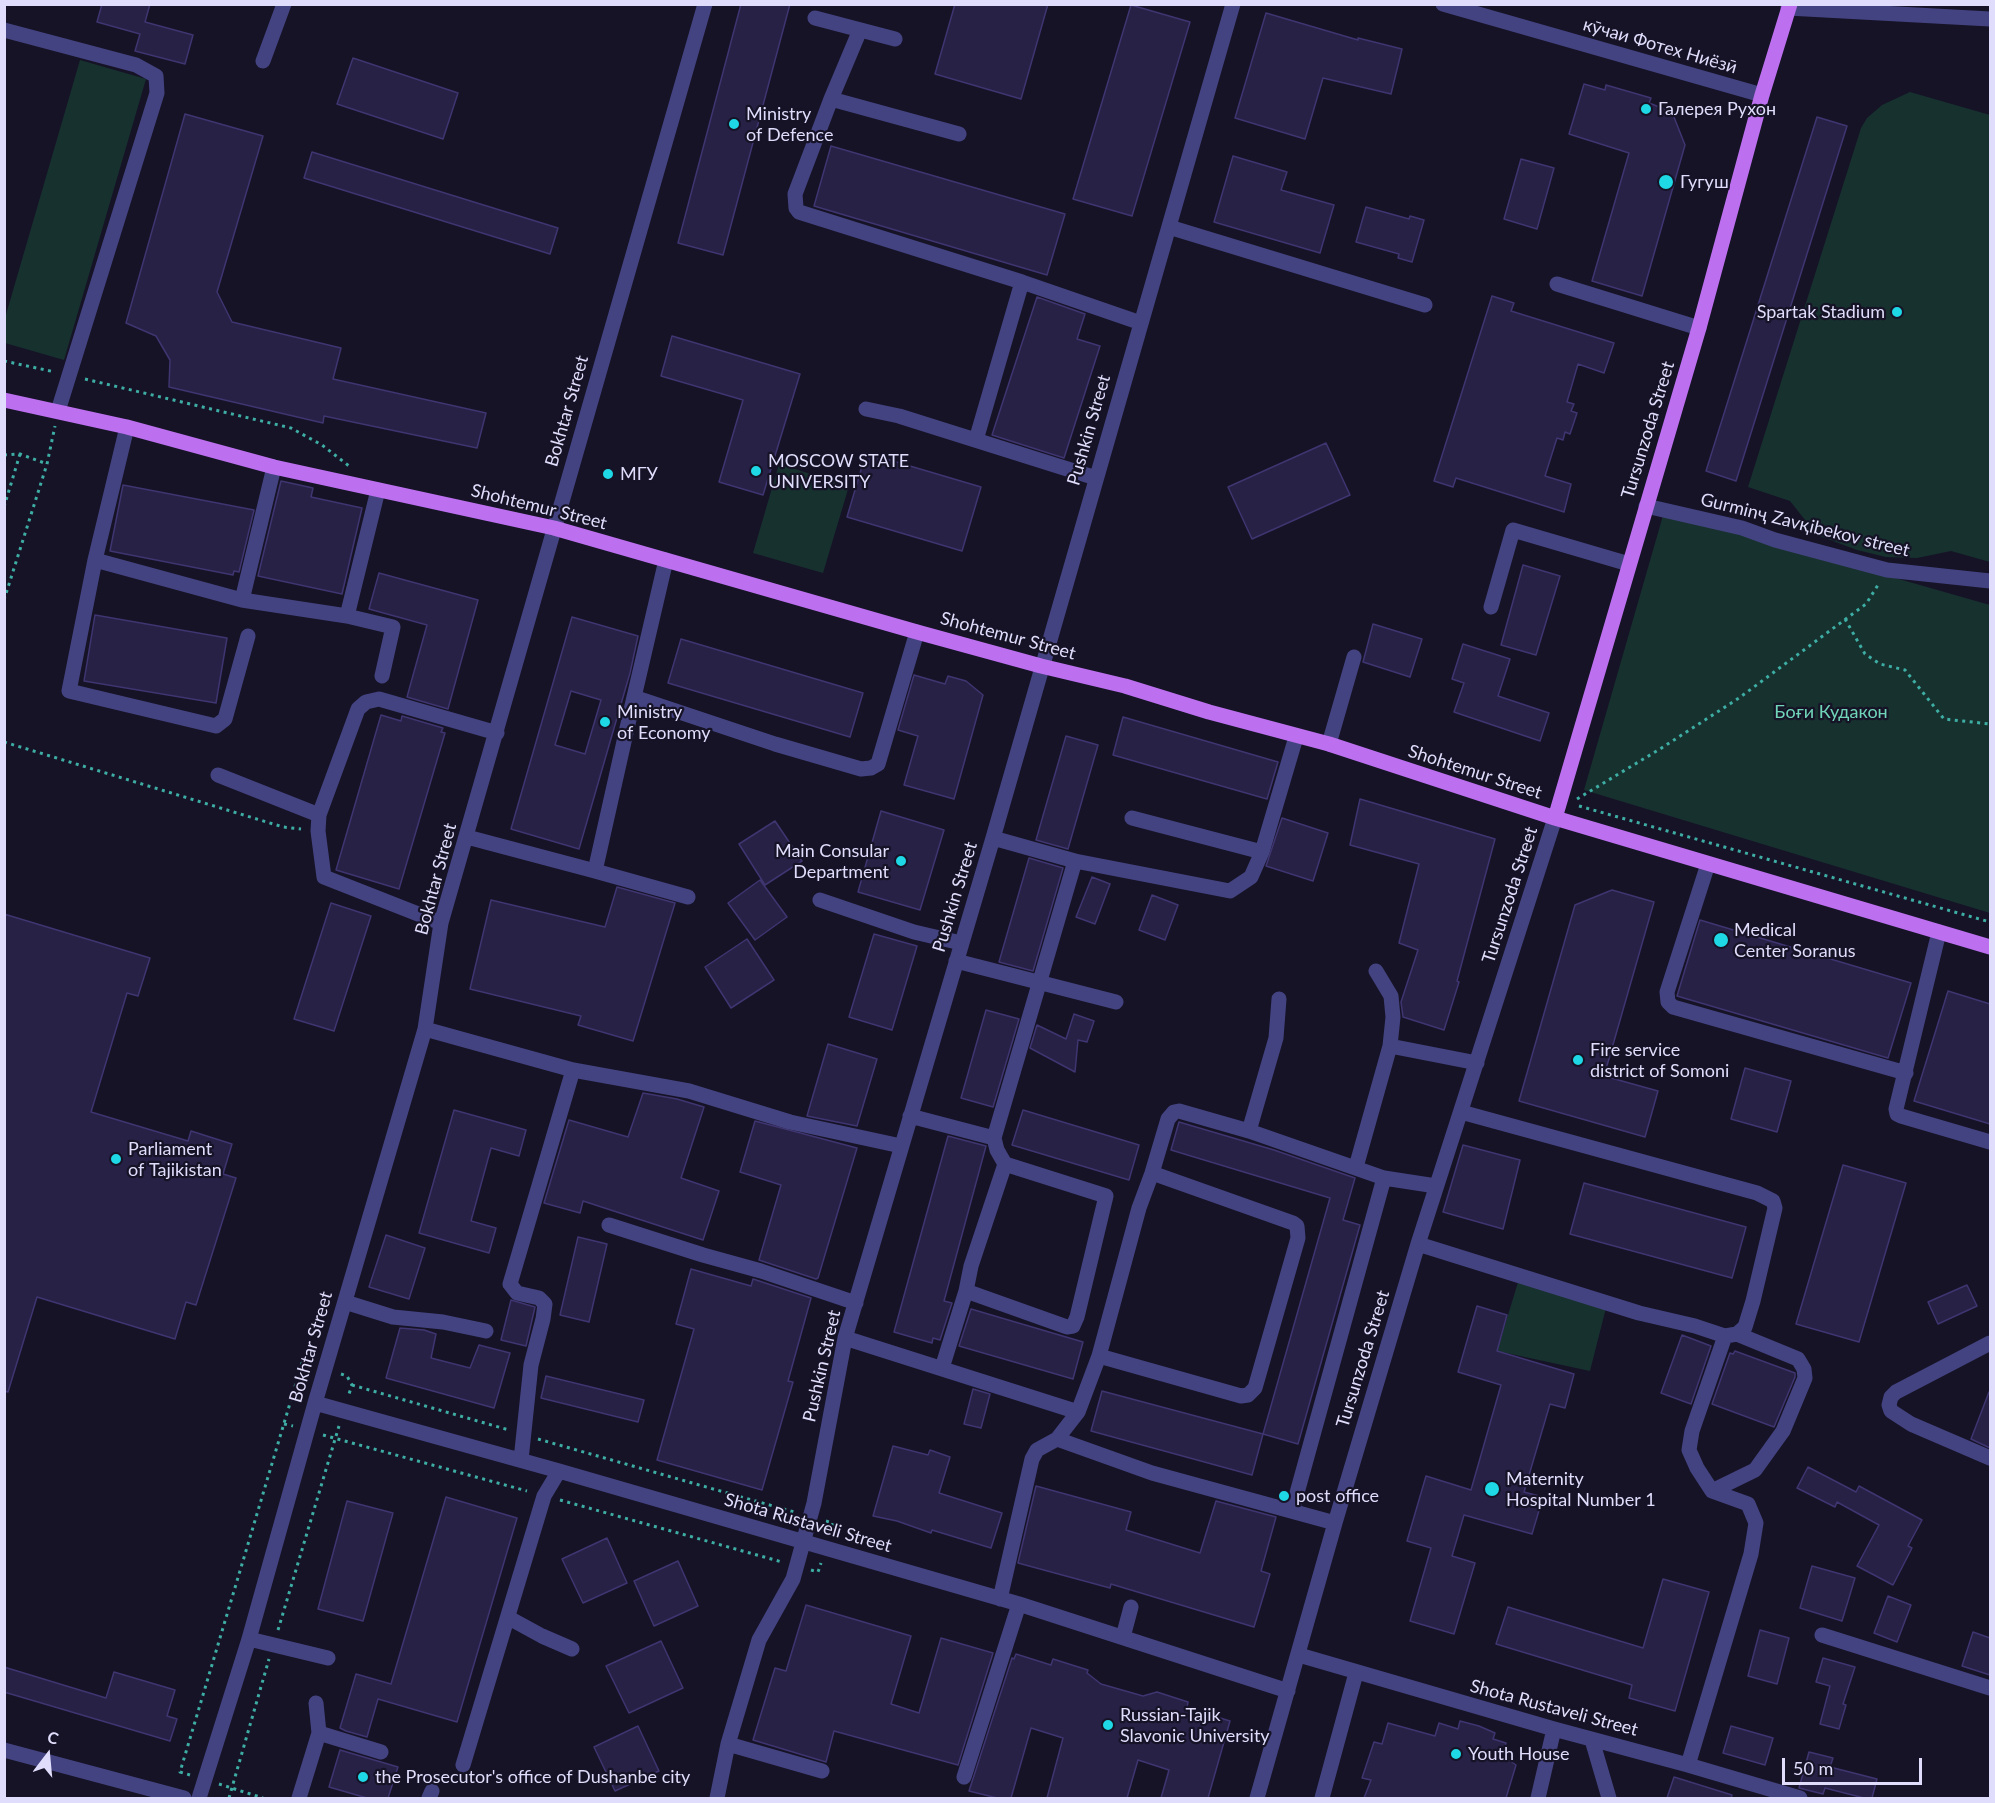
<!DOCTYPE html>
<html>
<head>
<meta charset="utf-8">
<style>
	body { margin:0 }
	#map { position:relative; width:1995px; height:1803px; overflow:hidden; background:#161327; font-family:Lato,sans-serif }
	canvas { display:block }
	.frame { position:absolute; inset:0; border:6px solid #dfddfb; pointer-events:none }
	.north { position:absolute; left:18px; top:1725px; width:60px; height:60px; -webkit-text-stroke:4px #161327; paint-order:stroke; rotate:16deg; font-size:16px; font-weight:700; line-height:24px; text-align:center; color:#dfddfb }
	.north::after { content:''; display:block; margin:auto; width:21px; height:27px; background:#dfddfb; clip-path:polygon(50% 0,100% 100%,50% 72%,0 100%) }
	.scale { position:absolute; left:1782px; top:1758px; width:140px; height:27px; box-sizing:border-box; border:3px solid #dfddfb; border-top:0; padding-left:8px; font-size:18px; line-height:21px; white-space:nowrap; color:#dfddfb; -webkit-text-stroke:4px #161327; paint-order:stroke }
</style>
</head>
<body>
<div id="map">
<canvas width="1995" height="1803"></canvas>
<div class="frame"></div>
<div class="north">С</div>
<div class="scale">50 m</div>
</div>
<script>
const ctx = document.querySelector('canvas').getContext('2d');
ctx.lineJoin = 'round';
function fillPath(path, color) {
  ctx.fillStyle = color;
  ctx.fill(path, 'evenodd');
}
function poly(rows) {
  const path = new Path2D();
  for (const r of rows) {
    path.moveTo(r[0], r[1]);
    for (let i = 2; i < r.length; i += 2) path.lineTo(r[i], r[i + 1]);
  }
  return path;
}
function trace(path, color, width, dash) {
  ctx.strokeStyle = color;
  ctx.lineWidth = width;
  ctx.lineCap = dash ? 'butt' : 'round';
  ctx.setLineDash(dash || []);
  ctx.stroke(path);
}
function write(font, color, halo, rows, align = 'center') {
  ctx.font = font + ' Lato,sans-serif';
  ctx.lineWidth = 4.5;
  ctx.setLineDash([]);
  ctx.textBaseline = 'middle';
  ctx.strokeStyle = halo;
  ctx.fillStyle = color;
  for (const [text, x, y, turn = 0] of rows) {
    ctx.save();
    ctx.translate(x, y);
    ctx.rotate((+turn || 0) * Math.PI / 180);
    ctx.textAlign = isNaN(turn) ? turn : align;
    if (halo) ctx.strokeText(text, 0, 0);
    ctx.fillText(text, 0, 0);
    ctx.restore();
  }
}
const green = poly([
	[80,60,146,79,64,360,5,343,5,318],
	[1910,92,1990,115,1990,562,1951,551,1917,558,1886,557,1857,550,1817,535,1790,501,1748,487,1861,128,1867,118,1882,105],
	[779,464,849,486,823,573,753,553],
	[1664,512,1990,605,1990,913,1584,790],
	[1519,1279,1607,1304,1590,1371,1497,1351]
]);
const building = poly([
	[102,4,150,4,145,22,193,35,185,64,135,51,140,34,97,22,102,4],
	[741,4,790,4,723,255,678,243,741,4],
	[955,4,1048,4,1021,99,935,74,955,4],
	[1131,5,1190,22,1132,216,1073,199,1131,5],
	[1266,13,1358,40,1358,38,1402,49,1391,94,1323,78,1305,139,1235,118,1266,13],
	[353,58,458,93,443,139,337,104,353,58],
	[1584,84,1605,90,1606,85,1651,98,1649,103,1672,112,1685,145,1642,296,1592,281,1629,153,1569,134,1584,84],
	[185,114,263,136,217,292,232,322,341,348,333,379,486,413,477,448,324,416,323,423,169,387,170,360,156,336,126,323,185,114],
	[1817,117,1847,126,1736,481,1706,471,1817,117],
	[831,146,1065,214,1047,275,814,206,831,146],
	[312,152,558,228,550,254,304,178,312,152],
	[1233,156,1287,172,1281,190,1334,205,1320,253,1214,222,1233,156],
	[1521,159,1554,168,1537,229,1504,219,1521,159],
	[1366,207,1409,219,1410,216,1424,220,1412,262,1398,258,1399,254,1356,242,1366,207],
	[1492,296,1514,303,1511,311,1614,343,1604,373,1578,364,1567,402,1574,404,1571,411,1577,413,1570,434,1565,432,1563,440,1557,438,1545,476,1571,484,1564,512,1456,478,1453,487,1434,481,1492,296],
	[1037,297,1085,314,1077,339,1100,346,1064,458,992,435,1037,297],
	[672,336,800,374,763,495,719,482,743,400,661,376,672,336],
	[1326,443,1350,495,1252,539,1228,487,1326,443],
	[866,453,981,487,962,551,847,517,866,453],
	[281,481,313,488,311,497,362,508,342,594,258,576,281,481],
	[123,485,254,510,239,572,234,571,233,575,110,551,123,485],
	[1523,565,1560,576,1536,655,1501,645,1523,565],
	[379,573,478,600,448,709,407,697,427,625,369,609,379,573],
	[95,615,227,638,216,703,84,681,95,615],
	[572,617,638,636,630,673,579,849,511,829,572,617],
	[571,691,601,700,585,754,555,745,571,691],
	[1373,624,1422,639,1410,677,1363,662,1373,624],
	[681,639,863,693,850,737,668,683,681,639],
	[1463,644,1510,659,1498,696,1549,713,1540,741,1454,712,1464,683,1452,679,1463,644],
	[914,675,945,684,948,676,966,681,983,695,954,799,904,785,918,736,898,730,914,675],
	[381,715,401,721,402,716,443,728,441,732,445,733,399,889,336,870,381,715],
	[1123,717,1278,762,1267,799,1113,755,1123,717],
	[1066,736,1098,745,1068,849,1036,840,1066,736],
	[1360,799,1495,839,1457,981,1459,982,1444,1030,1403,1017,1401,1002,1418,950,1399,943,1419,864,1350,845,1360,799],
	[881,811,944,830,920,910,858,892,881,811],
	[1282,818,1328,833,1313,881,1266,866,1282,818],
	[775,821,802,861,765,885,739,844,775,821],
	[1029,858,1063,868,1033,971,999,962,1029,858],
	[1092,877,1110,884,1095,924,1076,917,1092,877],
	[760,880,787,917,755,940,728,903,760,880],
	[617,887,675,903,633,1041,578,1025,581,1016,470,989,491,900,605,927,617,887],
	[1612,890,1654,902,1604,1076,1658,1091,1645,1137,1519,1101,1575,905,1612,890],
	[1152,895,1178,905,1165,940,1139,930,1152,895],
	[331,903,371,916,334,1031,294,1019,331,903],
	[4,914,150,958,138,996,127,993,91,1112,188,1141,191,1131,232,1144,223,1174,236,1178,196,1305,186,1302,175,1339,37,1297,8,1392,4,1391,4,914],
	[1700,920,1911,983,1888,1058,1677,996,1700,920],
	[874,934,917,946,892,1030,849,1017,874,934],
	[747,939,774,980,731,1008,705,967,747,939],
	[1948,991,1990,1004,1990,1124,1914,1101,1948,991],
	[986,1010,1019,1019,993,1107,961,1098,986,1010],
	[1074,1014,1094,1021,1087,1042,1078,1040,1075,1072,1030,1048,1037,1025,1066,1039,1074,1014],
	[828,1044,877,1059,857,1126,807,1116,828,1044],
	[1745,1068,1791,1081,1777,1132,1731,1119,1745,1068],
	[643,1093,677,1099,704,1107,681,1178,719,1191,703,1240,583,1201,580,1213,544,1203,569,1120,628,1137,643,1093],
	[454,1110,526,1130,519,1156,491,1148,471,1221,496,1228,489,1253,419,1233,454,1110],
	[1023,1110,1139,1145,1129,1180,1012,1145,1023,1110],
	[755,1121,857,1148,818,1278,816,1279,759,1260,781,1185,740,1172,755,1121],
	[1179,1122,1274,1150,1355,1178,1343,1220,1360,1225,1298,1444,1263,1434,1330,1198,1171,1150,1179,1122],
	[948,1136,986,1146,944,1301,952,1303,940,1340,933,1338,932,1343,894,1332,948,1136],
	[1463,1145,1520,1160,1503,1229,1443,1212,1463,1145],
	[1843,1165,1906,1183,1859,1342,1796,1324,1843,1165],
	[1584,1183,1746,1227,1732,1278,1570,1234,1584,1183],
	[386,1235,425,1248,409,1299,369,1287,386,1235],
	[578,1237,607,1244,589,1322,560,1315,578,1237],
	[691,1269,751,1286,753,1279,811,1298,788,1381,793,1382,762,1490,657,1460,694,1329,676,1324,691,1269],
	[1967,1285,1977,1306,1938,1324,1928,1302,1967,1285],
	[511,1300,535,1307,526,1346,501,1340,511,1300],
	[1477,1306,1507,1315,1497,1351,1574,1374,1565,1408,1550,1404,1524,1492,1543,1497,1532,1534,1464,1515,1452,1556,1475,1563,1454,1634,1410,1621,1431,1548,1407,1541,1426,1476,1471,1490,1501,1385,1458,1372,1477,1306],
	[971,1309,1083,1342,1073,1379,959,1346,971,1309],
	[400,1328,424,1330,436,1334,431,1358,470,1368,479,1345,510,1353,494,1408,386,1378,400,1328],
	[1682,1335,1711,1346,1691,1404,1661,1393,1682,1335],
	[1735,1351,1795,1373,1795,1377,1774,1427,1712,1404,1730,1353,1733,1354,1735,1351],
	[546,1376,644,1400,638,1422,541,1398,546,1376],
	[973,1389,990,1394,981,1428,964,1424,973,1389],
	[1102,1391,1263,1434,1252,1475,1091,1431,1102,1391],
	[1989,1392,1990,1392,1990,1448,1971,1439,1989,1392],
	[893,1446,928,1455,930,1450,950,1457,939,1493,1002,1513,991,1548,932,1530,931,1533,897,1521,873,1516,893,1446],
	[1808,1467,1856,1492,1859,1486,1922,1520,1908,1546,1912,1548,1893,1585,1857,1566,1879,1525,1837,1502,1835,1507,1797,1488,1808,1467],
	[1036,1486,1131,1512,1126,1530,1200,1553,1216,1501,1276,1517,1261,1571,1270,1574,1254,1627,1111,1584,1110,1588,1018,1563,1036,1486],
	[446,1497,517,1518,457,1722,378,1699,367,1737,346,1731,340,1728,356,1674,391,1684,446,1497],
	[347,1501,393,1513,363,1621,318,1609,347,1501],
	[607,1538,627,1583,583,1603,562,1559,607,1538],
	[678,1561,698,1606,654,1626,634,1581,678,1561],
	[1812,1566,1855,1578,1842,1621,1800,1608,1812,1566],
	[1663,1579,1709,1592,1675,1711,1629,1698,1632,1685,1496,1644,1508,1607,1643,1648,1663,1579],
	[1888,1596,1911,1605,1897,1642,1874,1633,1888,1596],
	[806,1605,911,1636,891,1704,919,1713,941,1638,993,1653,958,1765,834,1731,826,1762,753,1740,775,1668,786,1671,806,1605],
	[1760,1630,1789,1638,1777,1684,1748,1676,1760,1630],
	[1973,1632,1990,1638,1990,1675,1962,1666,1973,1632],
	[661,1641,683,1688,629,1713,606,1666,661,1641],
	[1016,1654,1051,1665,1053,1659,1088,1670,1087,1673,1101,1684,1143,1696,1157,1692,1188,1702,1187,1708,1230,1721,1208,1798,1161,1798,1169,1770,1138,1760,1127,1798,1047,1798,1063,1738,1031,1728,1011,1798,997,1798,969,1791,1012,1658,1014,1659,1016,1654],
	[1823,1658,1855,1667,1843,1704,1846,1705,1839,1729,1820,1724,1830,1686,1816,1682,1823,1658],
	[4,1667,106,1698,114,1672,175,1690,167,1716,177,1719,170,1741,4,1692,4,1667],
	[1460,1721,1479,1726,1495,1733,1493,1739,1506,1743,1503,1756,1516,1765,1506,1798,1364,1798,1371,1780,1362,1778,1374,1742,1382,1744,1388,1723,1435,1736,1439,1723,1458,1729,1460,1721],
	[638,1726,659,1771,615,1791,594,1747,638,1726],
	[1731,1726,1773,1738,1765,1765,1723,1753,1731,1726],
	[340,1750,398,1767,388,1798,367,1798,329,1787,340,1750],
	[1809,1752,1833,1758,1830,1767,1877,1779,1872,1798,1864,1798,1825,1788,1823,1794,1799,1788,1809,1752],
	[1674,1777,1732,1795,1731,1798,1667,1798,1674,1777]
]);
const path = poly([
	[4,361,55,372],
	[85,379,291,428,322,445,349,466],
	[4,455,20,454,47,464],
	[4,507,20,454],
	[4,600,47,464,55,426],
	[1845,619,1865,654,1880,664,1905,670,1944,719,1990,724],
	[4,742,283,827,301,829],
	[1577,799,1660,749,1739,698,1866,604,1878,585],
	[1579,806,1990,922],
	[341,1374,347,1376,352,1385,348,1397],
	[352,1385,509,1430],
	[284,1424,293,1426],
	[323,1435,527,1491],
	[538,1439,794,1512],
	[560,1500,782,1562],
	[826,1521,833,1523,830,1533],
	[811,1570,818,1572,821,1563],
	[278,1630,339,1426],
	[190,1775,180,1772,302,1363,308,1365],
	[219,1784,263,1798],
	[229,1798,269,1659]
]);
const minor = poly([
	[1443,4,1762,95],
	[1788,8,1990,19],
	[815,18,895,39],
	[4,30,136,65,156,76,157,93,58,411],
	[860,30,831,99,959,134],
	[263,61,284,4],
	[831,99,795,194,796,208,799,212,1022,282,1141,323],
	[1169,227,1425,305],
	[1557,284,1699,328],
	[866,409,899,416,1096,478],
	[976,440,1022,282],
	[378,490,347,616,393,627,382,676],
	[1646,506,1742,528,1775,540,1887,570,1990,581],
	[95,560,127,427],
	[666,560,634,697,775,744,861,769,871,768,878,764,917,632],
	[242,600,347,616],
	[1491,607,1513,530,1629,564],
	[248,636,225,719,216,726,69,691,95,560,242,600,274,467],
	[1329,744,1354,657],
	[218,775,319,815],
	[1132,818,1262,852],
	[467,837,595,871,634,697],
	[993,838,1075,861,1230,891,1251,877,1262,852,1296,737],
	[1708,864,1667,992,1668,1002,1673,1007,1906,1073],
	[595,871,688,897],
	[820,900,914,932,961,943],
	[441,923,324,877,318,831,319,815,358,709,366,702,379,699,497,733],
	[1939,932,1896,1109,1897,1114,1901,1116,1990,1142],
	[956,961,1116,1002],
	[1376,971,1391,996,1393,1017,1390,1046],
	[425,1029,573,1070,689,1091,790,1122,901,1146],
	[910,1116,994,1138,1075,861],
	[1249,1131,1276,1038,1279,999],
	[994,1138,997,1150,1005,1164,1106,1196,1077,1317,1073,1326,1067,1327,966,1291,971,1266,1005,1164],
	[1356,1167,1390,1046,1477,1063],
	[609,1225,703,1255,761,1271,856,1303],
	[1418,1244,1639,1313,1695,1326,1725,1336,1737,1334,1745,1327,1753,1301,1775,1208,1773,1201,1757,1193,1461,1112],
	[345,1302,393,1317,443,1322,486,1331],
	[845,1338,1078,1412,1099,1356,1139,1208,1152,1173,1168,1119,1174,1112,1179,1111,1249,1131,1384,1178,1436,1186],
	[1990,1343,1896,1392,1891,1397,1889,1405,1891,1411,1911,1424,1990,1458],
	[1099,1356,1241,1396,1248,1395,1255,1388,1298,1238,1297,1226,1293,1223,1152,1173],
	[942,1368,966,1291],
	[315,1403,559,1471,1019,1604,1288,1691],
	[1057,1439,1152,1473,1335,1523],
	[521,1460,531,1365,543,1319,545,1304,539,1298,517,1293,510,1284,573,1070],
	[1712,1491,1755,1470,1783,1431,1805,1378,1804,1369,1798,1359,1737,1334],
	[1292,1511,1384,1178],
	[1000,1599,1032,1459,1037,1450,1057,1439,1078,1412],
	[509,1618,542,1636,572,1649],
	[1822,1635,1990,1688],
	[1123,1637,1131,1607],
	[249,1639,328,1658],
	[1299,1655,1554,1729,1688,1765,1800,1798],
	[319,1733,381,1752],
	[1592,1740,1609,1798],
	[728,1744,822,1771],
	[4,1750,184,1798],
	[463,1765,544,1496,559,1471],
	[1688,1765,1751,1554,1756,1523,1748,1504,1712,1491,1697,1468,1689,1450,1692,1431,1725,1336],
	[964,1777,1019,1604],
	[199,1798,249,1639,315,1403,425,1029,441,923,705,4],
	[299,1798,319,1733,316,1703],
	[429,1798,432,1791],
	[717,1798,728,1744,759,1640,793,1579,814,1503,845,1338,993,838,1233,4],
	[1257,1798,1335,1523,1418,1244,1555,818],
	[1322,1798,1356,1673],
	[1538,1798,1554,1729]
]);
const major = poly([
	[4,400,127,427,274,467,554,528,917,632,1041,666,1125,686,1209,712,1329,744,1555,818,1990,947],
	[1555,818,1699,328,1762,95,1790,4]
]);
const markers = [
	[1646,109,6,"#1ed8e6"],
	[734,124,6,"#1ed8e6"],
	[1666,182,8,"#1ed8e6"],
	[1897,312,6,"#1ed8e6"],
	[756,471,6,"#1ed8e6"],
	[608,474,6,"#1ed8e6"],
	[605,722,6,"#1ed8e6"],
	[901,861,6,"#1ed8e6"],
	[1721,940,8,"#1ed8e6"],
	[1578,1060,6,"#1ed8e6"],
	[116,1159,6,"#1ed8e6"],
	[1492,1489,8,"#1ed8e6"],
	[1284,1496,6,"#1ed8e6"],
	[1108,1725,6,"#1ed8e6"],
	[1456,1754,6,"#1ed8e6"],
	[363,1777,6,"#1ed8e6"]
];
const streetNames = [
	["кӯчаи Фотех Ниёзӣ",1660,46,16],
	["Bokhtar Street",567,411,-74],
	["Pushkin Street",1089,430,-74],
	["Tursunzoda Street",1648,430,-73],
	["Shohtemur Street",539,507,14],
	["Gurminҷ Zavқibekov street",1805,525,14],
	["Shohtemur Street",1008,636,15],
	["Shohtemur Street",1475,772,18],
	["Bokhtar Street",436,879,-75],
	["Tursunzoda Street",1510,895,-72],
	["Pushkin Street",955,897,-73],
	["Bokhtar Street",311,1347,-74],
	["Tursunzoda Street",1363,1359,-73],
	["Pushkin Street",822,1366,-77],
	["Shota Rustaveli Street",808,1523,16],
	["Shota Rustaveli Street",1554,1708,15]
];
const poiNames = [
	["Галерея Рухон",1658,109],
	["Ministry",746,114],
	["of Defence",746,135],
	["Гугуш",1680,182],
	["Spartak Stadium",1885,312,"right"],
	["MOSCOW STATE",768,461],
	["UNIVERSITY",768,482],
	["МГУ",620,474],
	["Ministry",617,712],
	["of Economy",617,733],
	["Main Consular",889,851,"right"],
	["Department",889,872,"right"],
	["Medical",1734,930],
	["Center Soranus",1734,951],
	["Fire service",1590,1050],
	["district of Somoni",1590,1071],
	["Parliament",128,1149],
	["of Tajikistan",128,1170],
	["Maternity",1506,1479],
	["Hospital Number 1",1506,1500],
	["post office",1296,1496],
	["Russian-Tajik",1120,1715],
	["Slavonic University",1120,1736],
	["Youth House",1468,1754],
	["the Prosecutor's office of Dushanbe city",375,1777]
];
const parkNames = [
	["Боғи Кудакон",1831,712]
];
fillPath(green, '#17312f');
fillPath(building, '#272146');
trace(building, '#3f3570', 1.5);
trace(path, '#3eaea4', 3, [3, 4.5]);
trace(minor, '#444381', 15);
trace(major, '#bc70ef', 15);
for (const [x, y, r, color] of markers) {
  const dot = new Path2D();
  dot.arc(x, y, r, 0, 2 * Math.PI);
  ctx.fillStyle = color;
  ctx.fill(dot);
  trace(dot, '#161327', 2);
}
write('18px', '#dfddfb', '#161327', streetNames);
write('18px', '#dfddfb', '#161327', poiNames, 'left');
write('18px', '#70d5b8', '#161327', parkNames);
</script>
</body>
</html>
